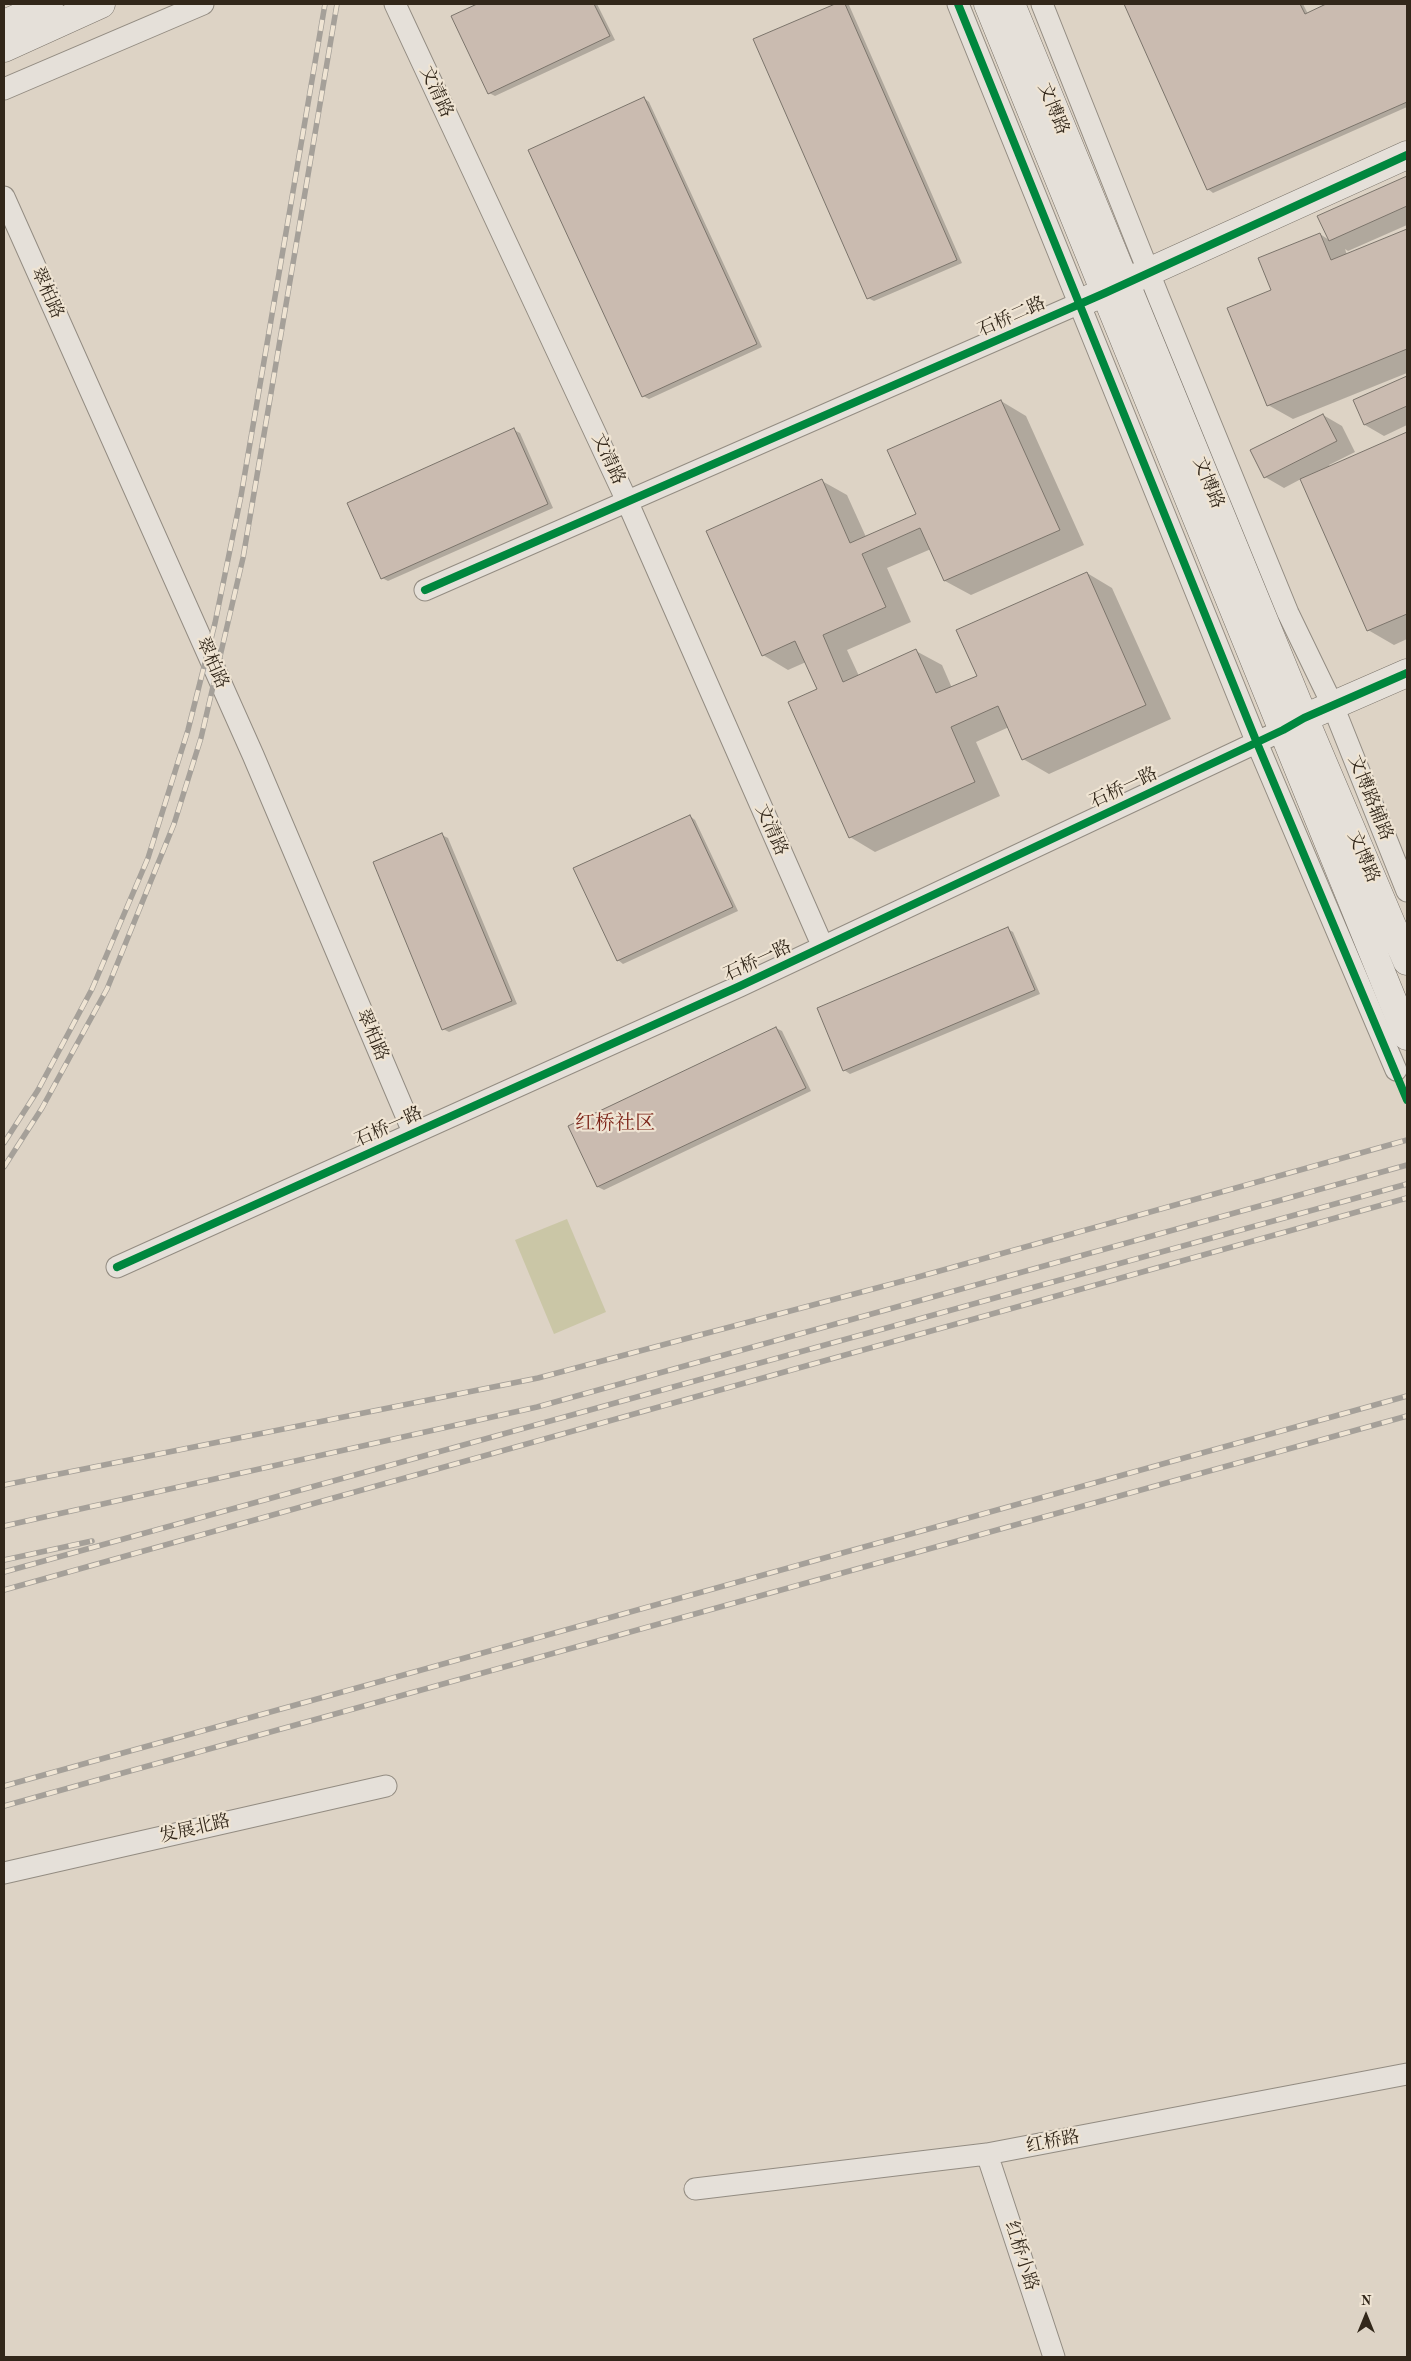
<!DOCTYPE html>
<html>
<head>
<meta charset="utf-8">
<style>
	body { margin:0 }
	#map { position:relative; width:1411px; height:2361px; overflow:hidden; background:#ddd3c5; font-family:"Old Standard TT",serif }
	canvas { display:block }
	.frame { position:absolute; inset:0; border:5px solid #32271a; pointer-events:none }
	.north { position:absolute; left:1341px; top:2291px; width:50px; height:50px; -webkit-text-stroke:4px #efe4d3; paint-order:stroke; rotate:0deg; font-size:14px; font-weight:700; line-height:20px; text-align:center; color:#32271a }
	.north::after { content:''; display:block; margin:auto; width:18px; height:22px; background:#32271a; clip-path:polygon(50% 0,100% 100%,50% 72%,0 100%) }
</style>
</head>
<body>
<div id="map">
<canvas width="1411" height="2361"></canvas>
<div class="frame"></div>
<div class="north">N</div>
</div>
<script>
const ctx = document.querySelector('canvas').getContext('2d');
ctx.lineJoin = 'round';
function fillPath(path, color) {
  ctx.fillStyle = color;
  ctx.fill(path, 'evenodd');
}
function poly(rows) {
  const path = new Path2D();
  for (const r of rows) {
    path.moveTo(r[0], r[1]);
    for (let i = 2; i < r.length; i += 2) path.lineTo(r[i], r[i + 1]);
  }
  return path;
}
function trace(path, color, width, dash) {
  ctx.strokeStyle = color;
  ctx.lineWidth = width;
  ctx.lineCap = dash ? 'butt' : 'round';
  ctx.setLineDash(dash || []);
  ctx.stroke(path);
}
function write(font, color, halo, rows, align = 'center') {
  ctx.font = font + ' "Old Standard TT","Noto Serif SC",serif';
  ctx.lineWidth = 4.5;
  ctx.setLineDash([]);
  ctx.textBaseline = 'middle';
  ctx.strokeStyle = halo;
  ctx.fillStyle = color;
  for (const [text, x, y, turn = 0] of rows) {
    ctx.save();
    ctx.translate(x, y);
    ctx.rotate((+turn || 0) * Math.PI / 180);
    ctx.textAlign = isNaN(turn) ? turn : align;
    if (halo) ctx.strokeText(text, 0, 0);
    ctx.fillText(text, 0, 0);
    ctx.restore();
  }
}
const green = poly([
	[567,1219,606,1312,554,1334,515,1240]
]);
const shadow = poly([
	[480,4,597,4,615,40,495,96,489,93,453,17],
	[838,4,849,5,962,263,874,301,868,298,755,40],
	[1125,4,1303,4,1308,14,1329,4,1407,4,1407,107,1213,193,1208,189],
	[644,98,649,102,762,347,649,399,643,396],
	[1407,177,1407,225,1348,251,1345,249,1347,255,1407,231,1407,373,1293,419,1268,405,1273,291,1320,234,1329,240,1319,217],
	[1407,377,1407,425,1384,436,1365,425,1354,401],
	[1001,401,1026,416,1084,545,971,595,945,581,931,549,887,568,911,622,847,650,859,676,916,651,942,665,952,688,979,676,1087,573,1112,588,1171,719,1049,774,1023,759,1009,727,976,742,1000,796,875,852,850,837,819,690,806,662,788,670,763,655,822,481,847,495,866,537,918,514],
	[1323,415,1342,426,1355,452,1329,465,1330,467,1407,433,1407,639,1394,645,1368,630,1301,479,1284,488,1265,477],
	[514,430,520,433,553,508,388,581,382,578],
	[690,816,695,820,738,911,623,964,618,960],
	[442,835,448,838,517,1004,449,1032,443,1029],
	[1008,929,1013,932,1040,994,850,1074,844,1070],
	[776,1028,782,1031,811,1091,604,1190,598,1187,569,1127]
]);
const building = poly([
	[477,4,594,4,610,36,488,94,451,16,477,4],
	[835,4,845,4,957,260,867,299,753,39,835,4],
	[1124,4,1300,4,1305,14,1326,4,1407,4,1407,102,1207,190,1124,4],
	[644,97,757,344,642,397,528,150,644,97],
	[1407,176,1407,206,1329,241,1317,216,1407,176],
	[1407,229,1407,349,1267,406,1227,308,1271,290,1258,258,1320,233,1331,260,1407,229],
	[1407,376,1407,406,1364,425,1353,400,1407,376],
	[1001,400,1060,530,944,581,920,528,862,554,886,607,823,635,843,682,916,649,936,693,977,676,956,630,1087,572,1146,705,1022,760,998,706,951,727,975,782,849,838,788,702,817,689,795,641,762,656,706,531,822,479,850,543,916,514,887,450,1001,400],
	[1323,414,1337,441,1264,478,1250,450,1323,414],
	[514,428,548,504,381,579,347,503,514,428],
	[1407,432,1407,614,1367,631,1300,479,1407,432],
	[690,815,733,907,617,961,573,868,690,815],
	[442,833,512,1001,442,1030,373,862,442,833],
	[1008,927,1035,990,843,1071,817,1008,1008,927],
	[776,1027,806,1088,597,1187,568,1126,776,1027]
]);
const street = poly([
	[395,4,627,501,823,947],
	[958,4,1257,743,1396,1070],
	[1042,4,1159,298,1288,613,1333,706,1407,891],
	[4,89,203,4],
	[4,197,253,755,413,1132],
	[425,590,1080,303],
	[117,1267,740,986,1283,730],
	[4,1873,386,1786],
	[987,2154,1054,2357],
	[695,2189,987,2154,1407,2074]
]);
const secondary = poly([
	[988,4,1407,1036],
	[1011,4,1304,718,1407,961],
	[4,24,49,4],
	[4,48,101,4],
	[1080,303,1407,155],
	[1289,727,1304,718,1407,673]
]);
const rail = poly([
	[4,1143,38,1090,92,989,148,858,188,730,215,623,241,496,325,4],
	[4,1167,42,1108,107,989,174,824,201,738,243,558,337,4],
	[4,1485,538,1378,918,1277,1407,1140],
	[4,1526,537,1407,1407,1165],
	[4,1560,92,1541],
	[4,1572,1407,1184],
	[4,1590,1407,1198],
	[4,1786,1407,1396],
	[4,1806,1407,1416]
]);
const cycleway = poly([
	[958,4,1257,743,1407,1100],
	[425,590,1105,293,1407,155],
	[117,1267,740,986,1283,730,1304,718,1407,673]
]);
const streetNames = [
	["文清路",436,92,65],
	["文博路",1053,109,68],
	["翠柏路",47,293,66],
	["石桥二路",1012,317,-24],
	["文清路",608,459,65],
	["文博路",1208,483,68],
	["翠柏路",212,663,66],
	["石桥一路",1124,788,-25],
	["文博路辅路",1370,798,68],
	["文清路",771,830,66],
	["文博路",1363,857,67],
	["石桥一路",758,961,-25],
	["翠柏路",372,1035,67],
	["石桥一路",389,1127,-24],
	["发展北路",195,1829,-13],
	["红桥路",1053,2142,-11],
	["红桥小路",1021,2256,72]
];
const quarterNames = [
	["红桥社区",615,1124]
];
fillPath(green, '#cac6a6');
fillPath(shadow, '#0003');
fillPath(building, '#cabbb0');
trace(building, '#7b746b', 1);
trace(street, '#938c82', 23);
trace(secondary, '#7b746b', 29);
trace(street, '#e5e0d9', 21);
trace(secondary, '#e5e0d9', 28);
trace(rail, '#a5a099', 5.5);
trace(rail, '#efe4d3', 4, [11]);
trace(cycleway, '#00873e', 8);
write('18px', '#32271a', '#efe4d3', streetNames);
write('20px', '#7a1f14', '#efe4d3', quarterNames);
</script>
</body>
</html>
